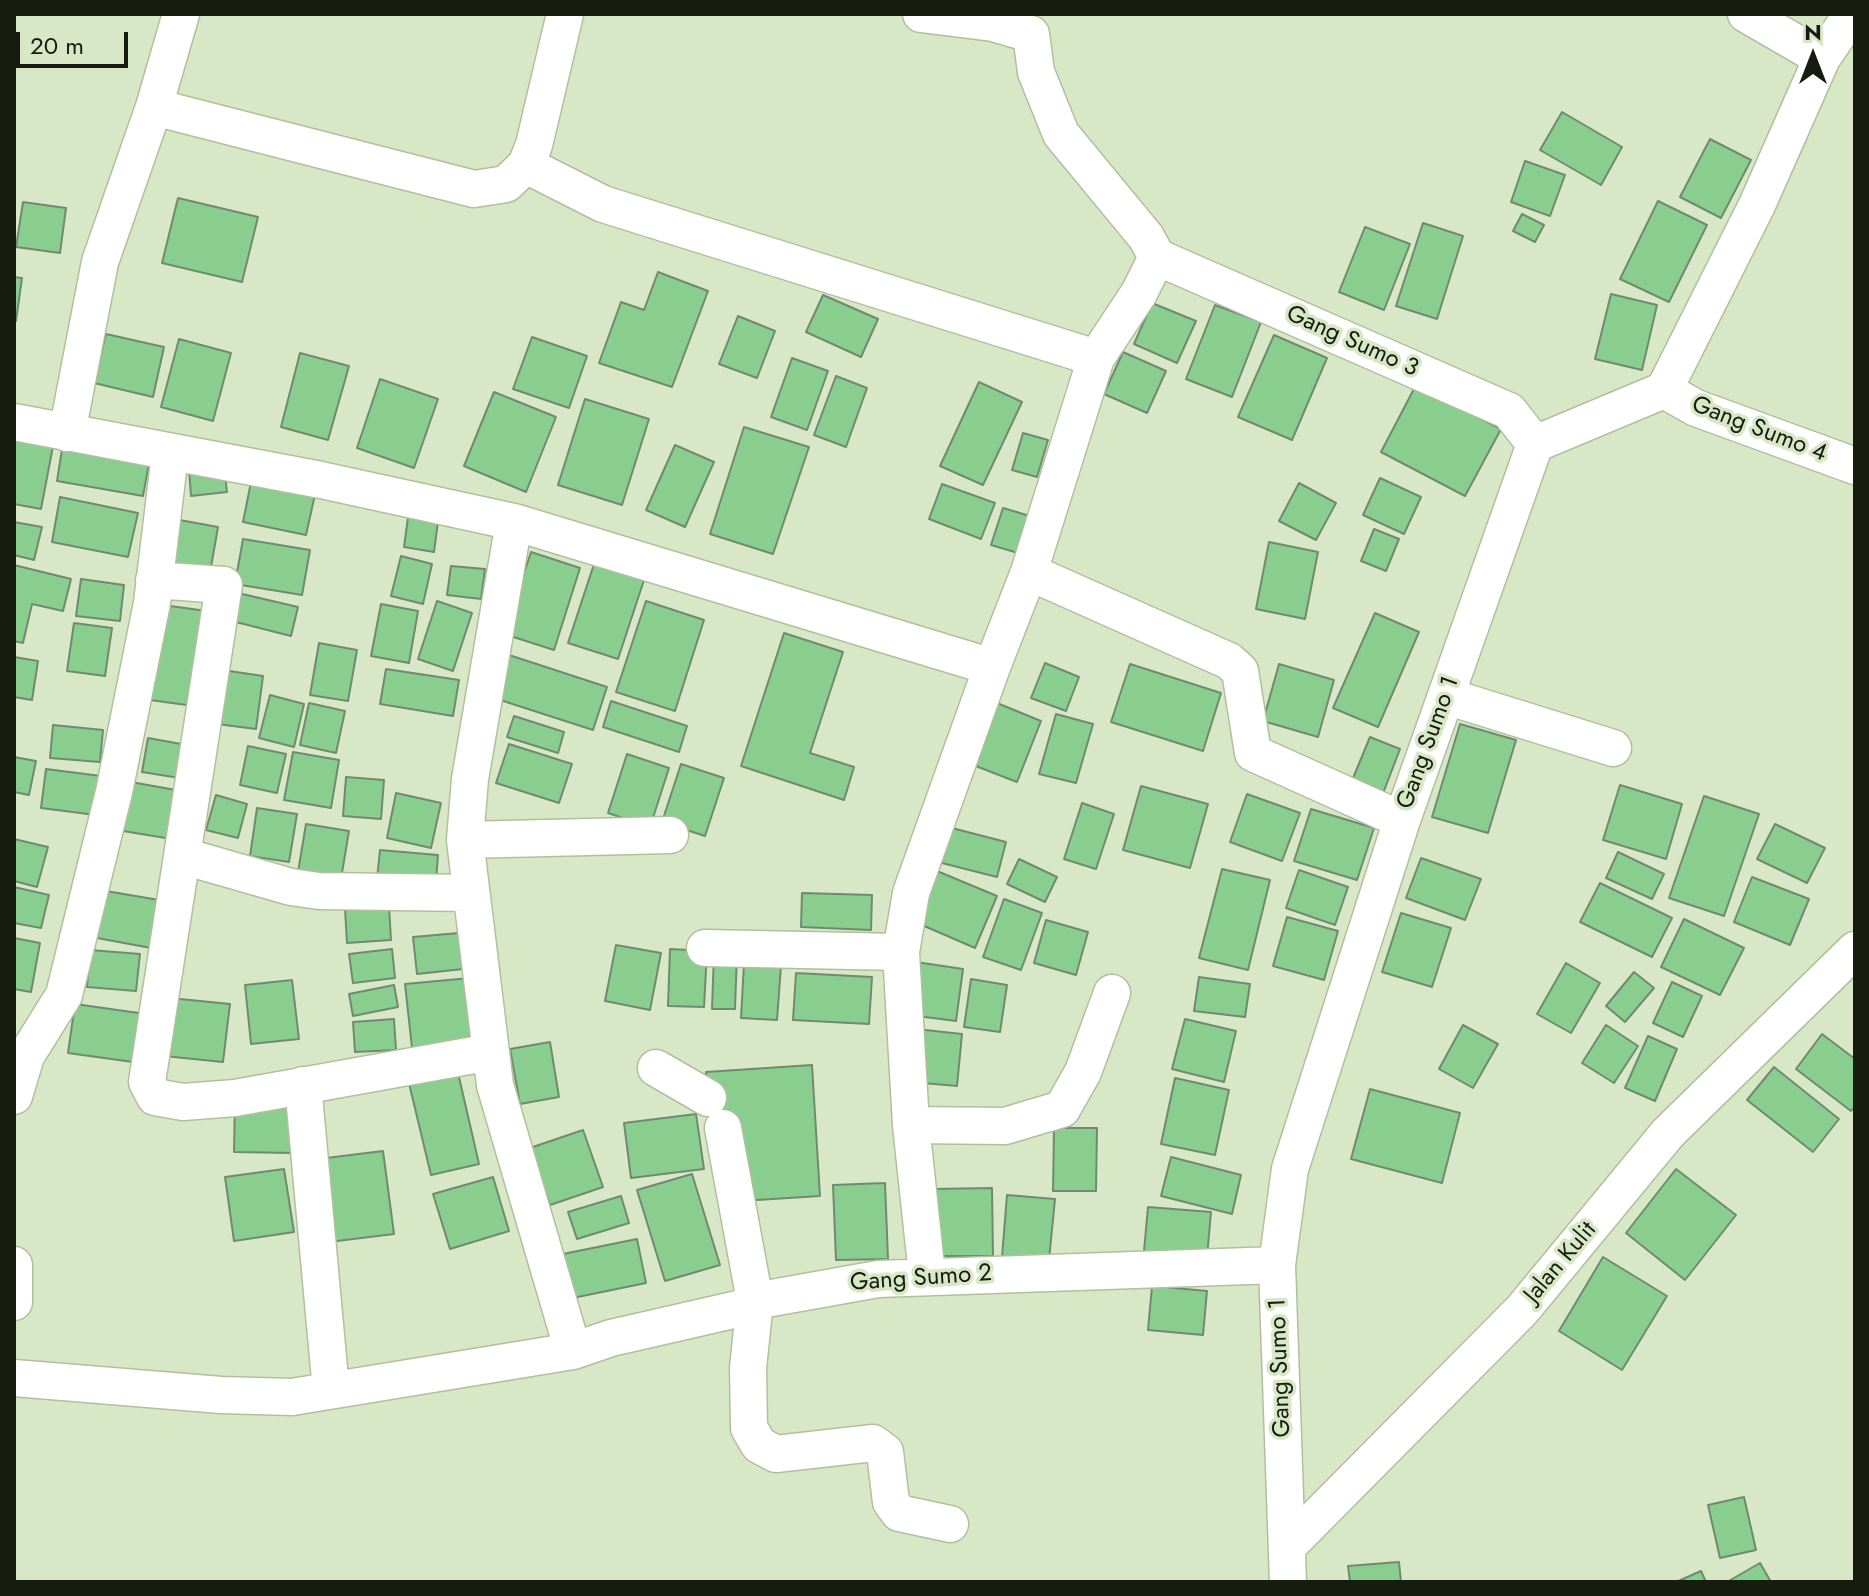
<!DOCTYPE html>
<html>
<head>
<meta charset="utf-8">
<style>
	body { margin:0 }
	#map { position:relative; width:1869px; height:1596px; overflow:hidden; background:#d8e8c6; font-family:Jost,sans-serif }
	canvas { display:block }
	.frame { position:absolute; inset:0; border:16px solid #161c10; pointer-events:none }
	.north { position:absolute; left:1773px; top:16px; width:80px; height:80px; -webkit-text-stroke:6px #d8e8c6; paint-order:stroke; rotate:0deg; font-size:22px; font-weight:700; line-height:32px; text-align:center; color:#161c10 }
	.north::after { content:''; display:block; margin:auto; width:28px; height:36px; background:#161c10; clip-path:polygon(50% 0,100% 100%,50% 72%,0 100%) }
	.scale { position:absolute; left:16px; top:32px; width:112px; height:36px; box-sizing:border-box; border:4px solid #161c10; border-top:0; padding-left:10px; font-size:24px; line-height:28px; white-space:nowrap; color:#161c10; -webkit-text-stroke:6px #d8e8c6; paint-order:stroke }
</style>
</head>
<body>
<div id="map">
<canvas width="1869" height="1596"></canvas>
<div class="frame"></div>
<div class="north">N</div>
<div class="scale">20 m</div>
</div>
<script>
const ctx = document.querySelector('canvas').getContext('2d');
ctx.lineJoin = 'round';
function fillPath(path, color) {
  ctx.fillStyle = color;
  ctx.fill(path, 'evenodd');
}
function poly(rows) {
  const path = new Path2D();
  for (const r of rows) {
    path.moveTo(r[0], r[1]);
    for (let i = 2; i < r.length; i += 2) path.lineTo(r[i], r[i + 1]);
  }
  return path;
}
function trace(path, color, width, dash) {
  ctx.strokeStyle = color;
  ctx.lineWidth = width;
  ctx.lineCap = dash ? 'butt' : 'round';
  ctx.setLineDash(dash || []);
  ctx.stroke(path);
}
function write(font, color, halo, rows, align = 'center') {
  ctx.font = font + ' Jost,sans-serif';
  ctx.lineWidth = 7;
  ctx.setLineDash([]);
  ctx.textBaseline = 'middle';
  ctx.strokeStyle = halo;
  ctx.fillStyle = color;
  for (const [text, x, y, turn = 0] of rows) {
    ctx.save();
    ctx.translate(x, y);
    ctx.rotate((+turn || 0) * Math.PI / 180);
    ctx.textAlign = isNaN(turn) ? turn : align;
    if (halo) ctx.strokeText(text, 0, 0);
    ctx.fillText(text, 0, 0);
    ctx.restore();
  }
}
const building = poly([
	[1562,112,1622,147,1601,185,1540,150,1562,112],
	[1710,139,1751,160,1721,218,1680,197,1710,139],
	[1525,161,1565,175,1550,216,1511,202,1525,161],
	[178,198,258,217,242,282,162,263,178,198],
	[1658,201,1707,225,1669,302,1620,279,1658,201],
	[23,202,66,208,60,253,16,247,23,202],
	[1522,214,1544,225,1535,242,1513,231,1522,214],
	[1423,223,1463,236,1437,319,1396,306,1423,223],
	[1365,227,1410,244,1384,310,1339,292,1365,227],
	[658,272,708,291,672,387,599,363,621,302,644,310,658,272],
	[14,277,22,278,16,321,14,321,14,277],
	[1611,294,1657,305,1642,370,1595,359,1611,294],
	[823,295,878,319,861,357,806,332,823,295],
	[1152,303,1196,321,1177,363,1134,344,1152,303],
	[1215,305,1261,322,1232,397,1186,379,1215,305],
	[738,316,775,331,757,378,719,364,738,316],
	[106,334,164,347,153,397,94,383,106,334],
	[1274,335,1327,358,1292,440,1238,417,1274,335],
	[532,337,587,356,569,408,513,389,532,337],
	[179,339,231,353,213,421,161,407,179,339],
	[1123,352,1166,371,1147,413,1104,394,1123,352],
	[300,353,349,366,328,440,281,427,300,353],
	[792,358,828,371,807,430,771,417,792,358],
	[836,376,867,388,846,447,814,435,836,376],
	[380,379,438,399,414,468,357,448,380,379],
	[979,382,1022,402,983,485,940,466,979,382],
	[1416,385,1501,429,1465,496,1381,452,1416,385],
	[494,392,556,417,526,492,464,466,494,392],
	[585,399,649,419,622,505,558,485,585,399],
	[744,427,809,447,773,554,710,534,744,427],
	[1023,433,1048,440,1037,477,1012,470,1023,433],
	[14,439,53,446,41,509,14,504,14,439],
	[63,443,150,458,143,496,57,481,63,443],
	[675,445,714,462,685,527,646,510,675,445],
	[224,467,227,492,191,496,189,470,224,467],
	[252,477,316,490,306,535,243,522,252,477],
	[1380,478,1421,497,1404,534,1363,515,1380,478],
	[1299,483,1336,503,1316,540,1279,521,1299,483],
	[942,484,995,503,981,539,929,519,942,484],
	[60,497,138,513,128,557,52,542,60,497],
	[1003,508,1030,516,1018,553,991,545,1003,508],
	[409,510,439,514,434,552,404,547,409,510],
	[174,519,218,527,208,584,164,576,174,519],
	[14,522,42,527,34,560,14,555,14,522],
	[1374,529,1399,539,1386,571,1361,561,1374,529],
	[243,539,310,550,302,595,235,584,243,539],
	[1269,542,1318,552,1305,619,1256,609,1269,542],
	[531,552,580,568,554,650,504,634,531,552],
	[401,556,432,564,423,604,391,596,401,556],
	[596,558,646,574,618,659,568,643,596,558],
	[14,565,71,579,63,611,32,604,23,643,14,641,14,565],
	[451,566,485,569,481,599,447,595,451,566],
	[81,579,124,585,120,621,76,616,81,579],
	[238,593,298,607,291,636,232,621,238,593],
	[437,601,472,613,453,671,418,659,437,601],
	[646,601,704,620,675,711,616,692,646,601],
	[381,604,418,611,409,663,371,656,381,604],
	[163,605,214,612,201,707,150,700,163,605],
	[1375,613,1419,632,1378,727,1333,708,1375,613],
	[74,623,112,628,105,676,67,671,74,623],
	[784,633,843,652,810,753,854,767,844,800,741,766,784,633],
	[319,643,357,650,348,701,310,695,319,643],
	[509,655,607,687,593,730,494,698,509,655],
	[14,657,38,661,32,700,14,697,14,657],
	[1045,663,1079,677,1066,711,1031,698,1045,663],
	[1130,664,1221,693,1203,751,1111,722,1130,664],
	[1279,664,1334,680,1318,737,1263,721,1279,664],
	[216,669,263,676,256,729,209,723,216,669],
	[386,669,459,680,453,716,380,704,386,669],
	[270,695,304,704,294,747,259,738,270,695],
	[611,701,687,726,679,752,603,727,611,701],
	[992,701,1041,721,1017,782,968,763,992,701],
	[309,703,345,711,336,753,300,745,309,703],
	[1056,714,1093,724,1076,783,1039,774,1056,714],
	[514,716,564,732,558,753,507,737,514,716],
	[1460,724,1516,740,1488,833,1432,817,1460,724],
	[53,725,103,730,100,762,50,758,53,725],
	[1370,737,1400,749,1382,796,1351,783,1370,737],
	[148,738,198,747,192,780,142,772,148,738],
	[509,744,572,764,559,803,496,783,509,744],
	[248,746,286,754,277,793,240,785,248,746],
	[293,752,339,760,331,808,284,800,293,752],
	[627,754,669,768,650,827,608,813,627,754],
	[14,757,36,761,29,795,14,792,14,757],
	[681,764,724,778,705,836,662,822,681,764],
	[46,769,101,776,96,815,41,808,46,769],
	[346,777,384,780,381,819,343,816,346,777],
	[131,782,187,792,178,840,123,831,131,782],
	[1620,785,1682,804,1666,859,1603,840,1620,785],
	[1141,786,1208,804,1190,868,1123,850,1141,786],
	[396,793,441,803,431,848,387,838,396,793],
	[1247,794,1300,813,1282,861,1230,842,1247,794],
	[216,795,247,804,238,838,206,830,216,795],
	[1704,796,1759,814,1724,916,1669,898,1704,796],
	[1082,803,1114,814,1096,869,1064,859,1082,803],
	[257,808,297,814,289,862,250,856,257,808],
	[1311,809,1374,828,1357,880,1294,861,1311,809],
	[306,824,349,831,341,879,298,872,306,824],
	[1775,824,1825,848,1807,883,1757,859,1775,824],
	[948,827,1006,842,997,877,938,862,948,827],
	[14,839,48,847,37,887,14,881,14,839],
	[380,850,438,855,435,894,376,888,380,850],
	[1618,852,1664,874,1652,899,1606,878,1618,852],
	[1421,858,1481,879,1465,920,1406,898,1421,858],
	[1019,859,1057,877,1045,902,1007,884,1019,859],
	[1222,869,1270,880,1248,970,1199,958,1222,869],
	[1299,870,1348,887,1335,925,1286,908,1299,870],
	[937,871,997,896,975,948,915,922,937,871],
	[1752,877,1809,899,1790,945,1734,922,1752,877],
	[1600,883,1672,918,1652,957,1580,922,1600,883],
	[14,887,49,895,41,928,14,923,14,887],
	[106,891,159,900,151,948,97,938,106,891],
	[802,893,872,895,871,930,801,927,802,893],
	[1004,899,1042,913,1021,970,983,957,1004,899],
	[389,906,391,940,347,943,345,909,389,906],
	[1401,913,1451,928,1432,987,1382,972,1401,913],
	[1287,917,1338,931,1324,980,1273,966,1287,917],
	[1684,919,1744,948,1720,995,1661,967,1684,919],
	[1046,920,1088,932,1076,975,1034,963,1046,920],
	[459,933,463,969,417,974,413,937,459,933],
	[14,938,40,943,31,992,14,989,14,938],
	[616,945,661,953,650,1010,605,1001,616,945],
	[392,949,395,978,353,983,349,954,392,949],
	[670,949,707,951,704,1007,668,1006,670,949],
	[90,950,140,954,136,991,87,987,90,950],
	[714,953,737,954,735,1009,712,1009,714,953],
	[916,962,963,969,956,1021,909,1015,916,962],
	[744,963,781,966,777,1020,741,1018,744,963],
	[1566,963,1600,983,1571,1033,1537,1014,1566,963],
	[1634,972,1654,988,1625,1022,1606,1006,1634,972],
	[796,973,872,977,869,1024,793,1020,796,973],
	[1199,977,1250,984,1245,1017,1194,1011,1199,977],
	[470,978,477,1042,412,1048,405,984,470,978],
	[971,979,1007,985,1000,1032,964,1027,971,979],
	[292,980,299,1039,251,1044,245,985,292,980],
	[1672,982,1702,996,1683,1037,1653,1023,1672,982],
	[394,985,398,1007,353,1016,349,994,394,985],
	[170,998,230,1004,223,1062,164,1056,170,998],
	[75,1004,146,1014,140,1063,68,1053,75,1004],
	[394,1019,396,1050,355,1052,353,1022,394,1019],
	[1185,1019,1236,1031,1224,1082,1172,1069,1185,1019],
	[1463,1025,1498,1044,1473,1088,1439,1069,1463,1025],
	[1606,1025,1638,1046,1614,1083,1582,1063,1606,1025],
	[916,1029,962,1034,957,1086,911,1082,916,1029],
	[1822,1034,1855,1059,1855,1106,1851,1111,1796,1069,1822,1034],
	[1648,1036,1677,1049,1655,1101,1625,1088,1648,1036],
	[550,1042,559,1097,520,1104,510,1049,550,1042],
	[456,1064,479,1164,431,1175,407,1075,456,1064],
	[812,1065,820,1196,741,1201,710,1130,706,1072,812,1065],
	[1774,1067,1839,1119,1813,1152,1747,1100,1774,1067],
	[1175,1078,1229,1090,1215,1155,1161,1144,1175,1078],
	[1370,1089,1460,1113,1442,1183,1351,1159,1370,1089],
	[235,1098,295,1099,293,1153,234,1152,235,1098],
	[696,1114,704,1169,631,1178,624,1123,696,1114],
	[1054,1128,1097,1128,1096,1191,1053,1191,1054,1128],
	[583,1130,603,1187,550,1205,530,1148,583,1130],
	[383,1151,394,1234,329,1242,318,1159,383,1151],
	[1171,1157,1241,1175,1232,1214,1161,1196,1171,1157],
	[284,1169,294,1232,234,1241,225,1177,284,1169],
	[1676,1169,1736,1215,1685,1280,1626,1233,1676,1169],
	[692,1174,720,1265,665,1281,637,1190,692,1174],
	[493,1177,509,1231,450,1249,433,1194,493,1177],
	[885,1183,888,1259,836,1260,833,1185,885,1183],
	[992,1188,993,1256,932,1256,931,1189,992,1188],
	[1007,1195,1055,1199,1049,1260,1002,1257,1007,1195],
	[621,1196,629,1223,577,1239,568,1212,621,1196],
	[1148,1207,1211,1212,1207,1257,1144,1251,1148,1207],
	[637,1239,646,1283,563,1300,553,1256,637,1239],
	[1603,1257,1667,1296,1622,1370,1559,1331,1603,1257],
	[1152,1286,1207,1291,1203,1335,1148,1330,1152,1286],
	[1744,1497,1756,1550,1720,1558,1708,1505,1744,1497],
	[1399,1562,1401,1582,1350,1582,1348,1566,1399,1562],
	[1760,1563,1771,1582,1727,1582,1760,1563],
	[1701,1571,1706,1582,1676,1582,1701,1571]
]);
const minor = poly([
	[1746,14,1822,58],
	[154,107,474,189,506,184,526,165,534,145,565,14],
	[526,165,603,204,1096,358],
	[1157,257,1509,411,1535,444],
	[1664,390,1696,408,1855,466],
	[14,422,321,480,514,522,992,667,1029,572,1096,358,1139,293,1157,257,1146,237,1061,134,1036,72,1031,34,993,23,921,14],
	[67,433,100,262,154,107,181,14],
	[514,522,470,779,465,840,495,1085,573,1351],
	[1029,572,1229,661,1240,671,1253,753,1402,820],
	[154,580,224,585,147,1082,155,1097,183,1102,235,1098,491,1052],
	[1446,696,1613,748],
	[465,840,670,835],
	[183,856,291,887,319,891,470,893],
	[705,948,901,952,911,1125,927,1275],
	[901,952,911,893,992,667],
	[656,1068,708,1098],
	[303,1085,331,1390],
	[14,1096,26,1056,64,995,114,792,152,603,170,454],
	[911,1125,1005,1126,1062,1109,1083,1072,1112,993],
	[723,1128,755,1301,748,1368,749,1428,759,1445,776,1454,873,1443,885,1452,891,1502,899,1513,950,1524],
	[14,1265,14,1302],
	[14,1378,221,1395,292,1397,573,1351,611,1338,742,1308,755,1301,878,1279,1277,1265],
	[1288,1546,1522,1310,1668,1133,1855,950],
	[1288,1582,1277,1265,1290,1169,1402,820,1535,444,1664,390,1757,205,1822,58,1852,14]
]);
const streetNames = [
	["Gang Sumo 3",1352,342,24],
	["Gang Sumo 4",1759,430,21],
	["Gang Sumo 1",1429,743,-70],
	["Jalan Kulit",1561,1263,-50],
	["Gang Sumo 2",921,1279,-4],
	["Gang Sumo 1",1281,1368,-92]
];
fillPath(building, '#89ce8e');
trace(building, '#708a71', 2);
trace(minor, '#b0c09f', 39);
trace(minor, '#fff', 36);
write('24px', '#161c10', '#d8e8c6', streetNames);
</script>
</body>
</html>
